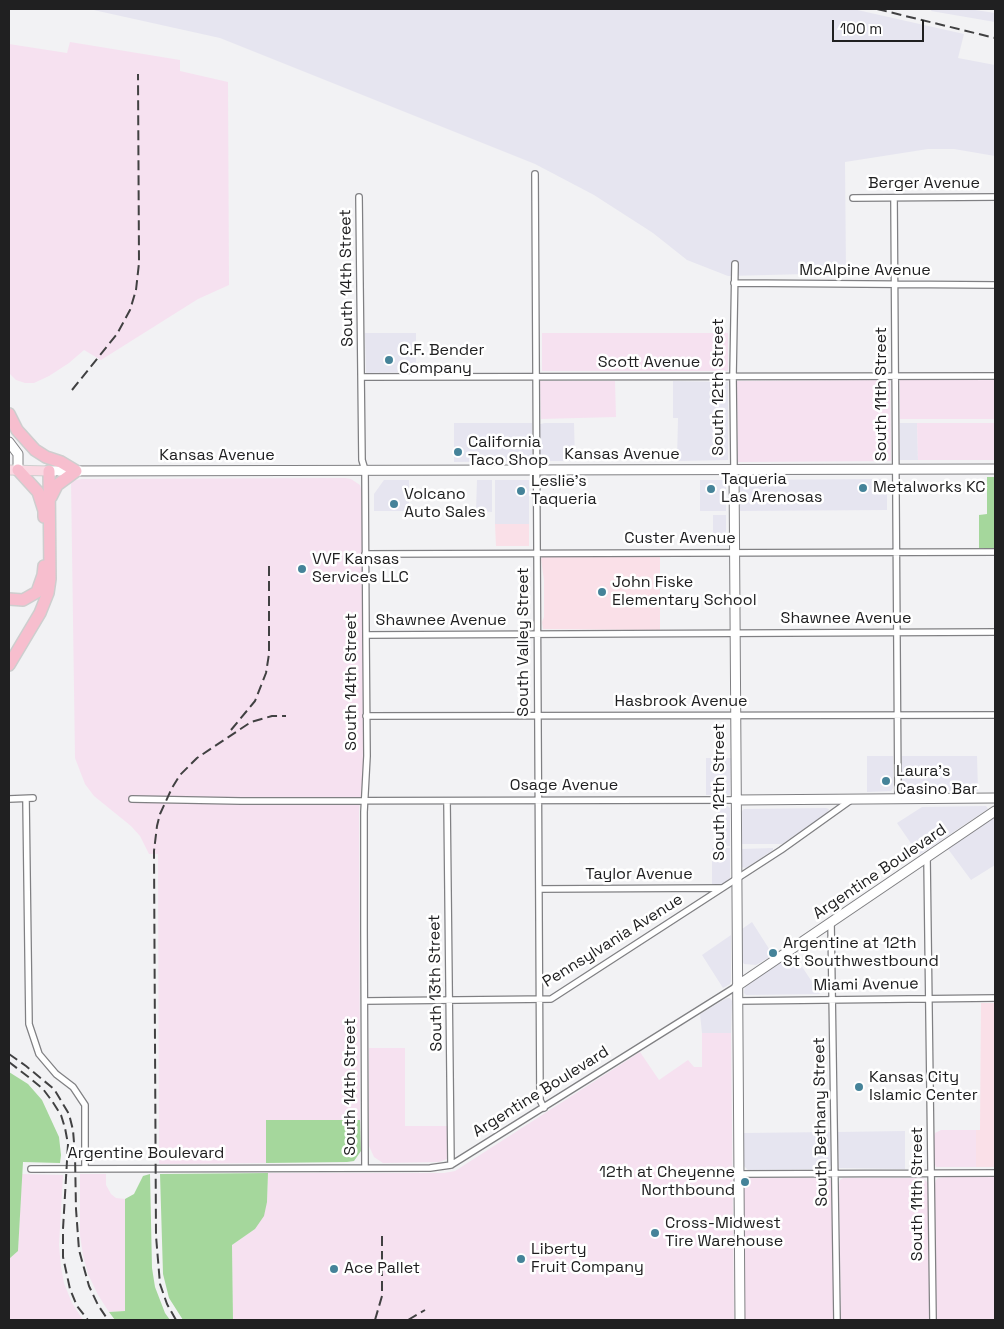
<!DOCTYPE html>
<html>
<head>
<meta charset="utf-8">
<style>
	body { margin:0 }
	#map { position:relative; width:1004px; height:1329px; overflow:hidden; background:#f2f2f4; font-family:"Space Grotesk",sans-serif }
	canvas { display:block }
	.frame { position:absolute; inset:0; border:10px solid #202021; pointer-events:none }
	.scale { position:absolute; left:832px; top:20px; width:92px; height:22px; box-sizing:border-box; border:2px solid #202021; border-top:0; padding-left:6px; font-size:15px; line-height:18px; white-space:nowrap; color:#202021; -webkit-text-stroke:4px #fff; paint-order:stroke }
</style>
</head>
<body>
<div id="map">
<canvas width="1004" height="1329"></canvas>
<div class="frame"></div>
<div class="scale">100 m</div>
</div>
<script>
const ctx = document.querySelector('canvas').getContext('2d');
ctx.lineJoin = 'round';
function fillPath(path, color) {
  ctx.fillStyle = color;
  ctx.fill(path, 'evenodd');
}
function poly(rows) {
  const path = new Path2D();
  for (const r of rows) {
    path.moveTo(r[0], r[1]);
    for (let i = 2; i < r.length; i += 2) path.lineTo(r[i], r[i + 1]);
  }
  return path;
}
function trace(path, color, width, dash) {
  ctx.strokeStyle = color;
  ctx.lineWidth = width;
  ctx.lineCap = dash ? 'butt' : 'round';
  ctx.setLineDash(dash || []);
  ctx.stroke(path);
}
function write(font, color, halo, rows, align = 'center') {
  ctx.font = font + ' "Space Grotesk",sans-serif';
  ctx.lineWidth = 5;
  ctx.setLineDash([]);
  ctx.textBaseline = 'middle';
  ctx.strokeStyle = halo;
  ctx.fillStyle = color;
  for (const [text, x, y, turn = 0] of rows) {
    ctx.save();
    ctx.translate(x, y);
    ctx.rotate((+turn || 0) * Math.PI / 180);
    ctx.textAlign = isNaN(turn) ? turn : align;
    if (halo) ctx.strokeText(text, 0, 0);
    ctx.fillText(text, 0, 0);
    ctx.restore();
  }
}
const built = poly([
	[89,9,853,9,964,34,958,58,995,65,995,156,954,149,928,149,845,162,846,273,728,276,687,260,653,233,594,195,535,164,220,38],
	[932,9,968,9,995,13,995,22,931,11],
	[365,333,416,333,416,372,366,373],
	[673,381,728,382,728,460,677,461,678,418,673,418],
	[454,423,532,423,532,461,454,462],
	[545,423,574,423,575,461,540,461,540,424],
	[900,423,917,423,918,460,900,460],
	[887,479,887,510,740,511,740,480],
	[384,480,409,480,409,511,374,511,374,494],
	[477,480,492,480,492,512,476,511],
	[495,480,529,480,529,524,495,524],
	[700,480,726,480,726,511,700,511],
	[713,515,726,515,726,546,713,546],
	[867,756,893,756,893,788,891,791,867,792],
	[902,756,977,756,978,791,904,792,902,790],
	[706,758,731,758,730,795,706,795],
	[718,806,727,806,730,808,730,846,718,846],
	[986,806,988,809,919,855,897,823,922,807],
	[826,808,829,809,828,813,782,844,741,844,741,812,744,809],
	[995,817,995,865,971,880,948,849],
	[712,848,730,848,730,879,723,885,712,884],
	[773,848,773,850,746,868,741,867,741,849],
	[752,922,773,955,756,965,744,964,742,961,742,929],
	[731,935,731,981,730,984,723,988,702,955],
	[793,953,820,994,746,995,744,993,745,986],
	[727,998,730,998,732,1001,731,1033,702,1033,700,1014],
	[905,1131,905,1169,839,1168,838,1132],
	[830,1132,831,1165,828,1169,748,1170,744,1166,744,1133]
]);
const industrial = poly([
	[70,42,180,60,180,71,228,82,229,285,198,299,101,360,84,350,69,363,49,376,34,383,25,383,16,380,9,373,9,44,67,53],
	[542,333,728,333,728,371,542,371],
	[900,379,995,379,995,419,900,419],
	[890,380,891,461,738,462,737,381],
	[540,381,615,381,616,417,541,419],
	[917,423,995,423,995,460,918,460],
	[345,478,351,479,360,485,362,494,363,776,359,811,360,1120,266,1120,266,1163,159,1164,158,854,149,854,140,836,131,826,94,796,85,784,75,758,71,481,82,479],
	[702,1033,731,1033,734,1320,233,1320,232,1245,255,1229,267,1202,268,1173,444,1173,455,1171,640,1052,659,1080,688,1060,694,1067,702,1067],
	[369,1048,405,1048,405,1126,447,1126,447,1159,439,1162,383,1163,374,1157,369,1146],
	[941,1130,976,1130,976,1167,936,1167,934,1162,934,1137,935,1133],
	[22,1174,63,1175,59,1245,61,1267,64,1283,72,1303,83,1320,9,1320,9,1259,18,1251],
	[80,1174,106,1174,106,1185,111,1194,116,1198,125,1199,125,1311,109,1312,98,1295,88,1274,83,1255,80,1235],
	[945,1177,995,1177,995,1320,936,1320,934,1186,936,1180,938,1178],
	[749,1178,828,1178,831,1180,834,1320,745,1320,743,1182],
	[843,1178,923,1178,928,1183,930,1320,841,1320,839,1185,840,1180]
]);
const education = poly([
	[495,524,529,524,529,546,496,546],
	[543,556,660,556,660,630,543,629,542,622,544,617,544,580,541,559],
	[981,1003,995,1003,995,1167,976,1167,976,1130,980,1130]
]);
const green = poly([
	[987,477,995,477,995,548,979,548,979,515,987,514],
	[9,1072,28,1084,42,1100,59,1137,61,1155,60,1163,23,1162,18,1251,9,1259],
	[266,1120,360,1120,361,1151,354,1161,347,1162,266,1163],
	[268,1173,267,1202,264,1216,255,1229,232,1245,233,1320,183,1320,169,1298,163,1274,160,1174],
	[150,1174,152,1268,155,1287,165,1313,170,1320,115,1320,109,1312,125,1311,125,1199,134,1194,143,1176]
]);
const street = poly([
	[535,174,540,1100,544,1108],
	[359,197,362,460,365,470,366,635,367,756,364,812,364,930,365,1167],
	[853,198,995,197],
	[894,198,898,799],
	[734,283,995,285],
	[362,377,995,376],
	[734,470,733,376,735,264],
	[365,554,995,552],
	[366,635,995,632],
	[366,716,995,715],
	[9,799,33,798],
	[26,799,29,1024,39,1054,56,1074,73,1087,85,1105,85,1169],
	[132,799,241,801,735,800],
	[447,801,451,1165],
	[927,858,933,1320],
	[540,889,721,888],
	[831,922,837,1320],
	[365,1001,551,999,781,850,851,800],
	[737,1001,995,998],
	[31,1169,430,1168,451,1165,737,986],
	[739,1174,995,1173]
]);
const secondary = poly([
	[9,442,18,454,18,470],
	[734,470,740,1320],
	[49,471,995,469],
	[735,800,995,798],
	[737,986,995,811]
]);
const primary = poly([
	[9,470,49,471]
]);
const highway = poly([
	[9,414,17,430,35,450,46,457,61,462,76,471,57,485,51,497],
	[18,470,38,492,44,511,44,517],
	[9,599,23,600,37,592,43,575,44,566],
	[9,665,40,613,48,593,50,579,49,471]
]);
const rail = poly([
	[877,9,995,38],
	[991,9,995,9],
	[72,390,117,334,130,310,136,290,139,263,138,74],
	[231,730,255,701,266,673,269,654,269,565],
	[9,1054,26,1066,54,1089,69,1114,73,1130,75,1155,76,1209,79,1250,89,1286,98,1305,108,1320],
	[9,1062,31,1079,43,1089,52,1101,61,1115,65,1128,68,1144,63,1229,63,1257,70,1289,77,1306,88,1320],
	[176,1320,167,1304,160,1284,156,1236,154,851,157,826,160,814,172,788,180,775,197,758,251,722,272,716,286,716],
	[375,1320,382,1296,382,1235],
	[408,1320,425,1310]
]);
const markers = [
	[389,360,5,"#458399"],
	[458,452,5,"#458399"],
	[863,488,5,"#458399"],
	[711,489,5,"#458399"],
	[521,491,5,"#458399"],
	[394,504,5,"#458399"],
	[302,569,5,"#458399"],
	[602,592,5,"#458399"],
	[886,781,5,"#458399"],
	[773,953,5,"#458399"],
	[859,1087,5,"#458399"],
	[745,1182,5,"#458399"],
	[655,1233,5,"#458399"],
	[521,1259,5,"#458399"],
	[334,1269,5,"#458399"]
];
const streetNames = [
	["Berger Avenue",924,184],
	["McAlpine Avenue",865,271],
	["South 14th Street",347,278,-91],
	["Scott Avenue",649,363],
	["South 12th Street",719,387,-90],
	["South 11th Street",882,394,-90],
	["Kansas Avenue",622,455],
	["Kansas Avenue",217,456],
	["Custer Avenue",680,539],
	["Shawnee Avenue",846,619],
	["Shawnee Avenue",441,621],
	["South Valley Street",524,642,-90],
	["South 14th Street",352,682,-90],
	["Hasbrook Avenue",681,702],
	["Osage Avenue",564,786],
	["South 12th Street",720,792,-90],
	["Argentine Boulevard",880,872,-34],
	["Taylor Avenue",639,875],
	["Pennsylvania Avenue",613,941,-32],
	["South 13th Street",436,983,-91],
	["Miami Avenue",866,985,-1],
	["South 14th Street",351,1087,-90],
	["Argentine Boulevard",541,1092,-32],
	["South Bethany Street",821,1122,-91],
	["Argentine Boulevard",146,1154],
	["South 11th Street",918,1194,-90]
];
const poiNames = [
	["C.F. Bender",399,351],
	["Company",399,369],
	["California",468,443],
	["Taco Shop",468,461],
	["Taqueria",721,480],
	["Las Arenosas",721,498],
	["Leslie's",531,482],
	["Taqueria",531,500],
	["Metalworks KC",873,488],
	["Volcano",404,495],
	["Auto Sales",404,513],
	["VVF Kansas",312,560],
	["Services LLC",312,578],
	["John Fiske",612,583],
	["Elementary School",612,601],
	["Laura's",896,772],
	["Casino Bar",896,790],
	["Argentine at 12th",783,944],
	["St Southwestbound",783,962],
	["Kansas City",869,1078],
	["Islamic Center",869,1096],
	["12th at Cheyenne",735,1173,"right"],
	["Northbound",735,1191,"right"],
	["Cross-Midwest",665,1224],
	["Tire Warehouse",665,1242],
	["Liberty",531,1250],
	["Fruit Company",531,1268],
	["Ace Pallet",344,1269]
];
fillPath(built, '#e6e5f0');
fillPath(industrial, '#f6e1f0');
fillPath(education, '#fae0e8');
fillPath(green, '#a5d79c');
trace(street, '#808083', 8);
trace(secondary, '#808083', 11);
trace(primary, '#cecece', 11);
trace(highway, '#cecece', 14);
trace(street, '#fff', 5.5);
trace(secondary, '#fff', 9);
trace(primary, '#fad8e2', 9);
trace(highway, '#f7bece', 11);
trace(rail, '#414142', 2, [10, 5]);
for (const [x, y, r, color] of markers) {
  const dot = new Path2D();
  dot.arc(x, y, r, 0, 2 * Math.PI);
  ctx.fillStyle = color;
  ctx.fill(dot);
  trace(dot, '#fff', 2);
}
write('16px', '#202021', '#fff', streetNames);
write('16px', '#202021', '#fff', poiNames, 'left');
</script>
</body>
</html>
